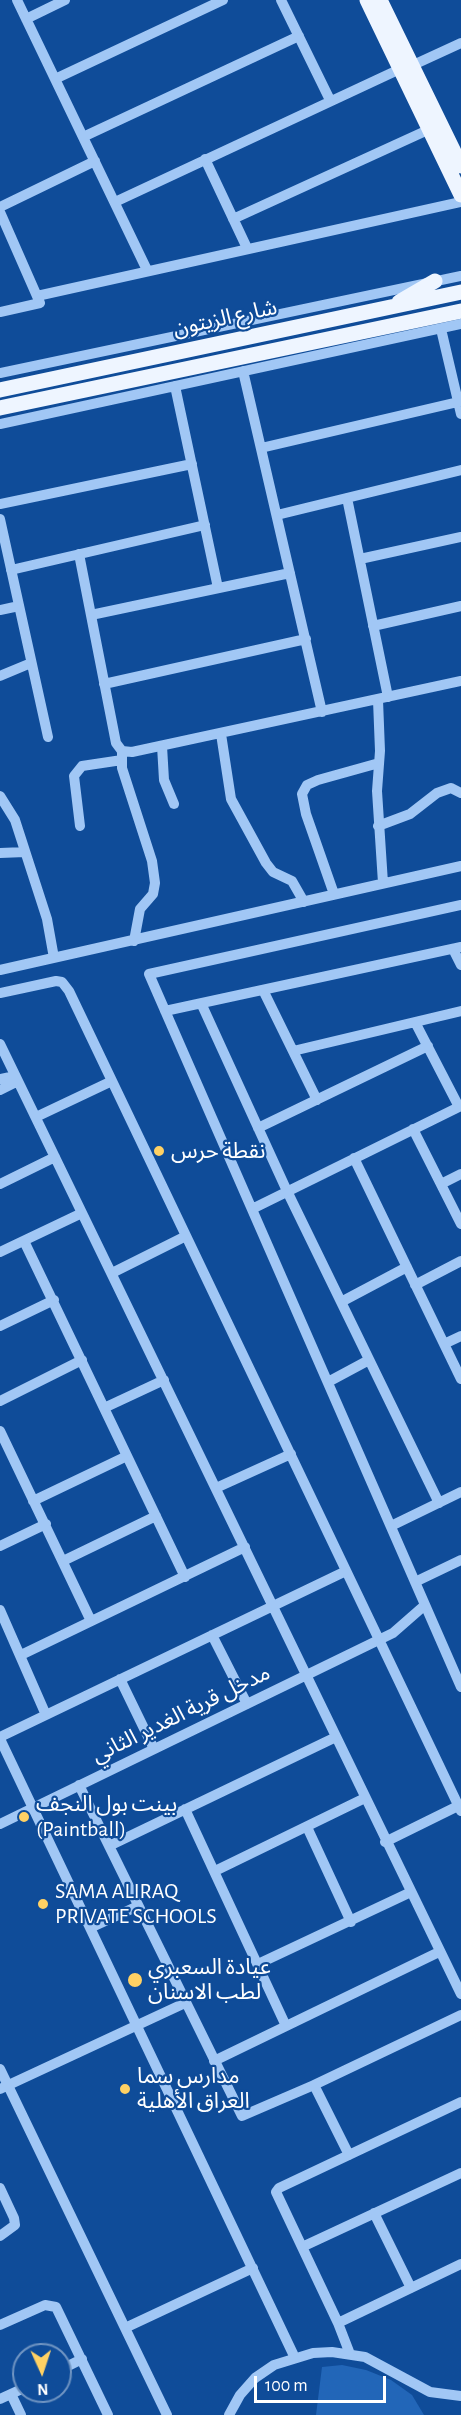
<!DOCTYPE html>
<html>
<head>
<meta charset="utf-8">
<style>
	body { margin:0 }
	#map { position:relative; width:461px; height:2415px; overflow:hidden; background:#0f4c99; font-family:"Alegreya Sans",sans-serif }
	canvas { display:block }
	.north { position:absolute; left:12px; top:2343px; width:60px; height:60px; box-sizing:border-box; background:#0f4c99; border:2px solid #6f94c2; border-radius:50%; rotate:177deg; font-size:16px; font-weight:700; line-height:24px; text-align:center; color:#fff }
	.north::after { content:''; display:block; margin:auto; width:21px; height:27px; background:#ffd164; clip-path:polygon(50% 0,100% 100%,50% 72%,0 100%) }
	.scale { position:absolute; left:254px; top:2376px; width:132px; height:27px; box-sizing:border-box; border:3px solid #fff; border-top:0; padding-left:8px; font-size:18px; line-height:21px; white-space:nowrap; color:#fff; -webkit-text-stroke:4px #0f4c99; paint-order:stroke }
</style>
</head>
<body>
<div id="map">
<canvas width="461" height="2415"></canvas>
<div class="north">N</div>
<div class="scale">100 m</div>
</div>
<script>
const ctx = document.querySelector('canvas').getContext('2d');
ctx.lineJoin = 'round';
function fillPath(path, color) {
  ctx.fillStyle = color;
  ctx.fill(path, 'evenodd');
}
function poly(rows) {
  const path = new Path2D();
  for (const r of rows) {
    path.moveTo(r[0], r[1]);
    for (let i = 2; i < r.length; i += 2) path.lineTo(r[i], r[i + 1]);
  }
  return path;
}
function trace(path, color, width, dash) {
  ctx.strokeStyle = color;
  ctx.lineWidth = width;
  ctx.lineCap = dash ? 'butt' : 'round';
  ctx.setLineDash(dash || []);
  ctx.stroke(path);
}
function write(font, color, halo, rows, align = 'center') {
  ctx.font = font + ' "Alegreya Sans","Noto Sans Arabic",sans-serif';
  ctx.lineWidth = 4.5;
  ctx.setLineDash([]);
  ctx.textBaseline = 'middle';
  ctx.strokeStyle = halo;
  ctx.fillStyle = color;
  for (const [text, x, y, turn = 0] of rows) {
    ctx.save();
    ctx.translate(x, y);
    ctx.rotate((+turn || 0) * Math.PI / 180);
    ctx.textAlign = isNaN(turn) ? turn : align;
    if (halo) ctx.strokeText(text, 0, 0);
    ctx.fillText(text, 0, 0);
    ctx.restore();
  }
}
const green = poly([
	[342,2365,366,2370,391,2380,412,2395,424,2415,316,2415,322,2367]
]);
const minor = poly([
	[17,0,147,270],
	[281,0,330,100],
	[26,19,65,0],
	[411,66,461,43],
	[55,79,223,0],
	[83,137,299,36],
	[205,159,247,248],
	[115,202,400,69],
	[0,207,95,161],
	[0,212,40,303,0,312],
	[233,219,430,129],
	[37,296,461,202],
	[441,329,461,414],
	[243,371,322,712],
	[0,373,461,276],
	[175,386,218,588],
	[0,424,461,324],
	[261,448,458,402],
	[347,498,388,697],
	[0,504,192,464],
	[277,515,461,470],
	[0,519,48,737],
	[79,554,116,743,122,751,132,752,461,681],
	[360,559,461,537],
	[11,570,205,525],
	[0,610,19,606],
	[91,615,290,573],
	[373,626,461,606],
	[0,676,31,663],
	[104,684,306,639],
	[378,700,380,751,377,791,383,883],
	[221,734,231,799,266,863,273,872,292,881,304,902],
	[162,746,164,780,174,804],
	[122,751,122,768,152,861,155,883,153,894,140,909,134,941],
	[0,796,15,820,47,919,54,958],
	[80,826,74,776,82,766,122,760],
	[378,826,410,814,437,793,451,788,461,793],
	[0,853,25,852],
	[334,894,306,814,302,794,307,785,318,780,379,763],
	[461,905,149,974,461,1687],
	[453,949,461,965],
	[0,970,461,866],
	[263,990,317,1100],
	[0,993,56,981,62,982,69,991,461,1811],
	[201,1003,287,1191,439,1503],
	[165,1011,461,947],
	[415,1022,459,1107],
	[0,1044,461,1994],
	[293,1051,461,1011],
	[0,1079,15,1076],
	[0,1090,18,1081],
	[36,1117,112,1081],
	[258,1128,428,1046],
	[413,1129,461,1224],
	[354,1158,461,1379],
	[0,1184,55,1157],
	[441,1184,461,1174],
	[252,1209,461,1106],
	[24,1241,185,1577],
	[0,1252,82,1213],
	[112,1273,186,1236],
	[415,1285,461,1261],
	[341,1302,407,1267],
	[0,1326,54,1300],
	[444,1344,461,1336],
	[328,1382,369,1360],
	[0,1401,82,1360],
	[104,1408,164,1380],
	[0,1431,91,1621],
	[216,1488,291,1454],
	[33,1501,127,1456],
	[391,1526,461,1492],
	[0,1546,46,1524],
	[63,1561,156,1516],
	[415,1582,461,1560],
	[0,1610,46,1715],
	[212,1635,247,1704],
	[21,1655,245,1547],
	[120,1679,154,1749],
	[0,1737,346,1571],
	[0,1739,295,2358],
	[79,1785,242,2116,314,2085,461,2015],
	[185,1809,286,2026],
	[0,1824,393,1633,425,1605],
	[307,1827,351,1922],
	[385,1842,458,1806],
	[109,1846,336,1737],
	[215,1871,365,1798],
	[90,1928,138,1906],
	[258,1964,411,1892],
	[214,2061,439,1952],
	[0,2069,167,2415],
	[314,2085,349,2155],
	[0,2089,185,2003],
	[0,2188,14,2218,15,2225,0,2236],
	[374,2213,411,2288],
	[302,2247,461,2173],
	[338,2323,461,2264],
	[0,2325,45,2305,56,2307,108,2415],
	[125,2328,253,2268],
	[350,2354,338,2323,276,2192,279,2188,461,2102],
	[60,2370,82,2359],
	[11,2394,21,2415],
	[0,2399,24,2388],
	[229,2415,240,2395,255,2378,274,2365,313,2353,332,2352,365,2357,430,2392,461,2396]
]);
const major = poly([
	[367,0,461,195],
	[380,0,461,166],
	[399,302,435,281],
	[0,390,461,292],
	[0,408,461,311]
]);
const markers = [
	[159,1151,6,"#ffd164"],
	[24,1817,6,"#ffd164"],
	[43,1904,6,"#ffd164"],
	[135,1980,8,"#ffd164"],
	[125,2089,6,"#ffd164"]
];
const streetNames = [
	["شارع الزيتون",225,318,-12],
	["مدخل قرية الغدير الثاني",181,1714,-26]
];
const poiNames = [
	["نقطة حرس",171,1151],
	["بينت بول النجف",36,1804],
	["(Paintball)",36,1829],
	["SAMA ALIRAQ",55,1891],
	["PRIVATE SCHOOLS",55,1916],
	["عيادة السعبري",148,1967],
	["لطب الاسنان",148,1992],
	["مدارس سما",137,2076],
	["العراق الأهلية",137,2101]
];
fillPath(green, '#2266b8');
trace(minor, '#a1c7f5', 10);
trace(major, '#eef5ff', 15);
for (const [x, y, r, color] of markers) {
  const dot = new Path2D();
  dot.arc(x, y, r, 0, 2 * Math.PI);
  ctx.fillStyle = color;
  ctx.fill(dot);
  trace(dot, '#0f4c99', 2);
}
write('22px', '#fff', '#0f4c99', streetNames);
write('22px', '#fff', '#0f4c99', poiNames, 'left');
</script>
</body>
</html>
